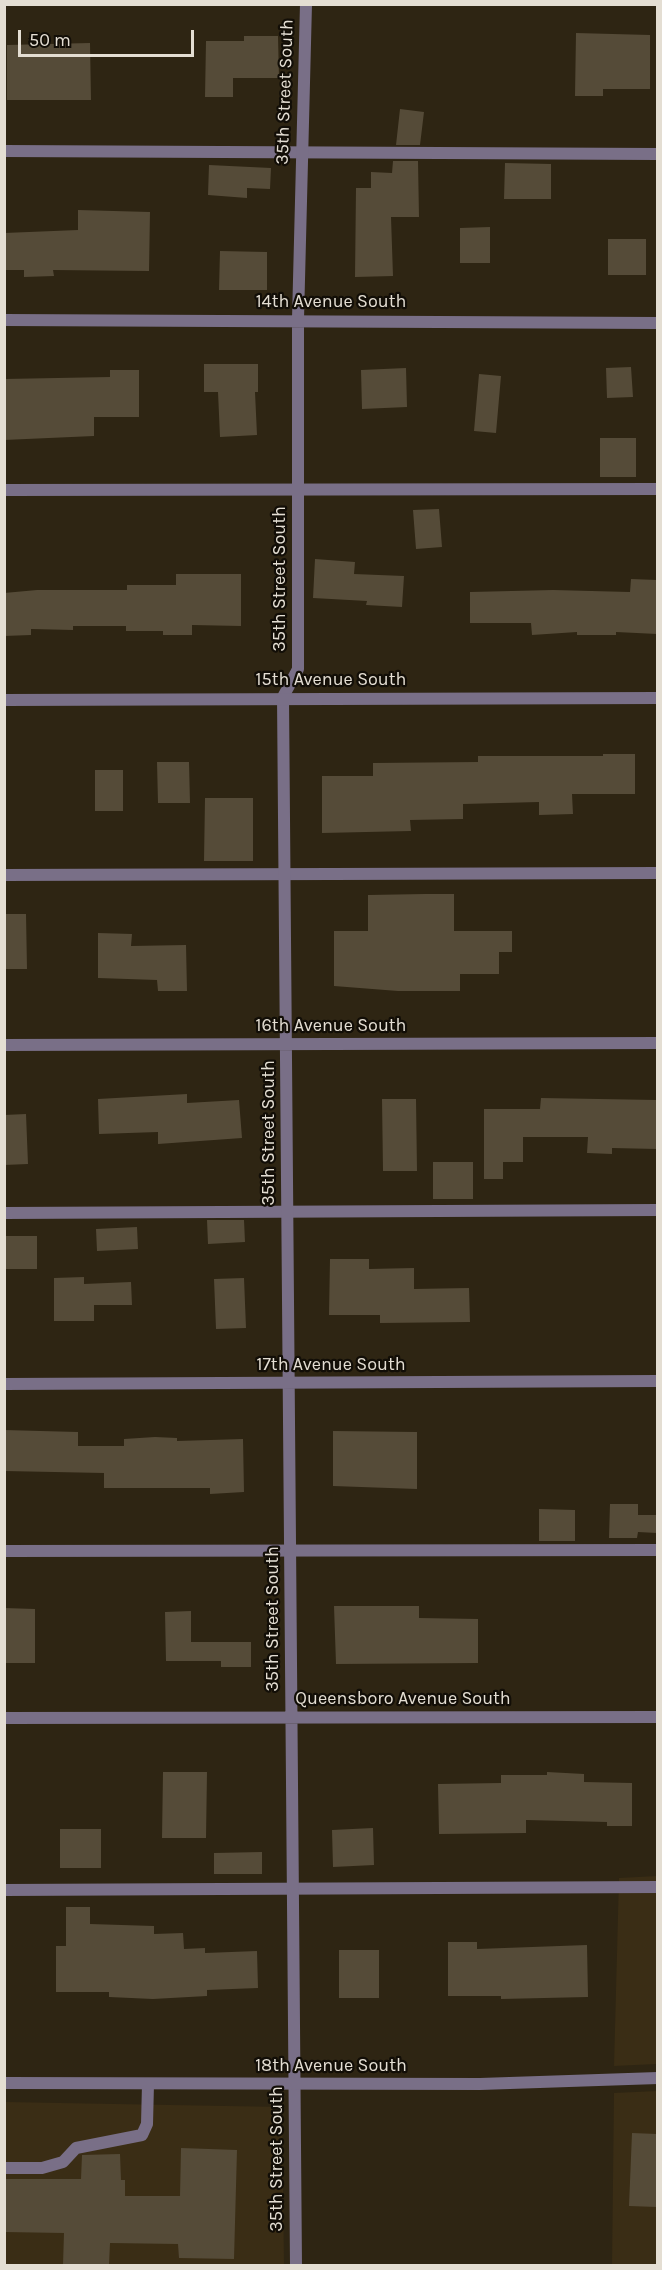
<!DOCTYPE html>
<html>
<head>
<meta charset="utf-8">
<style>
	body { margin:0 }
	#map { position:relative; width:662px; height:2270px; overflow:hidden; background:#2e2513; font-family:Karla,sans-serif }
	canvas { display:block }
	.frame { position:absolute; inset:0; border:6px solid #e4ded3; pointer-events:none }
	.scale { position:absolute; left:18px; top:30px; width:176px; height:27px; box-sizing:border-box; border:3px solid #e4ded3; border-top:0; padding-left:8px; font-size:18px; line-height:21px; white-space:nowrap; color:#e4ded3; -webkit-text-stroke:4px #120e07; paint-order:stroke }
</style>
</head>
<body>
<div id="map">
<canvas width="662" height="2270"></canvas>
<div class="frame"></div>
<div class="scale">50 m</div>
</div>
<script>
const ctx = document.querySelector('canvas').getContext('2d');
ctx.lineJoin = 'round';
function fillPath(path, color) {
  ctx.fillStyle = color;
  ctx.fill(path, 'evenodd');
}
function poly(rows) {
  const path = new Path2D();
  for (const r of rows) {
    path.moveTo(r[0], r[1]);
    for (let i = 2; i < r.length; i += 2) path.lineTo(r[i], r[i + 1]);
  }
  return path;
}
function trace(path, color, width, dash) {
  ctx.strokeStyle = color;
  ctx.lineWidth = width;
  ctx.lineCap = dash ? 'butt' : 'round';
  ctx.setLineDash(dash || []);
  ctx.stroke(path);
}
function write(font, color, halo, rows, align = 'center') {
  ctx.font = font + ' Karla,sans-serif';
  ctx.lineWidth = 4.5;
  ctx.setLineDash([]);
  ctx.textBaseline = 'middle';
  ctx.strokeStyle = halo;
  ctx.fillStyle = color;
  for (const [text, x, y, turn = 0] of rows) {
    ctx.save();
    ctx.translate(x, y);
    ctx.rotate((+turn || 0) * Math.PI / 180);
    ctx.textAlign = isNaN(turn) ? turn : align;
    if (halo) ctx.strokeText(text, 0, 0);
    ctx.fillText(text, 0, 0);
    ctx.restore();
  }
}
const built = poly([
	[657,1876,657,2064,614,2066,619,1878],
	[657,2091,657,2265,612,2266,614,2093],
	[5,2102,282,2107,284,2265,5,2266]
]);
const building = poly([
	[576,33,650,35,650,89,603,89,603,96,575,96],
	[244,36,278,36,279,78,233,78,233,97,205,97,206,41,244,41],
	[90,43,91,100,7,100,7,45],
	[400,109,424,112,420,145,396,145],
	[393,161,418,161,419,217,391,217,393,276,355,277,356,188,371,188,371,172,392,173],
	[505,163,551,164,551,199,504,199],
	[209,165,271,168,270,189,247,188,247,198,208,195],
	[78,210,150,212,149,271,53,270,54,276,24,277,24,270,4,270,4,233,78,230],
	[490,227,490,263,460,263,460,228],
	[608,239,646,239,646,275,608,275],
	[220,251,267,252,267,290,219,290],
	[204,364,258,364,258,392,255,392,257,435,220,437,218,392,204,392],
	[631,367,633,397,607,398,606,368],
	[406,368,407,407,362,409,361,370],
	[110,370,139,370,139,417,94,417,94,436,4,440,4,379,110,377],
	[479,374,501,376,496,433,474,431],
	[600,438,636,438,636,477,600,477],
	[439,509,442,547,416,549,413,510],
	[315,559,355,562,354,574,404,576,402,607,366,605,367,601,313,598],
	[176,574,241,574,241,626,192,625,192,635,163,635,163,631,126,631,126,626,73,626,73,630,31,629,31,635,4,636,4,593,37,590,127,590,127,585,176,585],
	[631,579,657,580,657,634,616,632,616,635,577,635,577,632,532,635,531,623,470,623,470,592,553,590,630,592],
	[603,754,635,754,635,794,572,794,573,814,539,815,539,802,463,804,463,819,410,820,411,831,322,833,322,776,373,776,373,763,478,762,478,756,603,756],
	[157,762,189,762,190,803,158,803],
	[95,770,123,770,123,811,95,811],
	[205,798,253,798,253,861,204,861],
	[425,894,454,894,454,931,512,931,512,952,499,952,499,974,460,974,460,991,398,991,334,986,334,931,368,931,368,895],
	[4,914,26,914,27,969,4,969],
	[98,933,132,934,131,946,186,945,187,991,158,991,157,980,98,978],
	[187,1094,187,1103,239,1100,242,1138,158,1144,158,1132,99,1134,98,1099],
	[541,1098,657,1100,657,1149,612,1148,612,1154,587,1153,588,1137,523,1137,523,1162,503,1162,503,1179,484,1179,484,1109,540,1109],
	[382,1099,416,1099,417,1171,383,1171],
	[26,1114,28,1164,4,1165,4,1115],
	[433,1162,473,1162,473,1199,433,1199],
	[207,1220,244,1220,245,1242,208,1244],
	[137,1227,138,1249,97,1251,96,1229],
	[4,1236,37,1236,37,1269,4,1269],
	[330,1259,369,1259,369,1269,414,1268,414,1289,469,1288,470,1322,380,1323,380,1315,329,1315],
	[84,1277,84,1284,131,1282,132,1305,94,1305,94,1321,54,1321,54,1278],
	[244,1278,246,1328,216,1329,214,1279],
	[4,1430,78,1432,78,1446,124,1446,124,1439,155,1437,177,1438,177,1441,243,1439,244,1492,210,1494,210,1488,104,1488,104,1473,4,1471],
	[333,1431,417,1432,417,1489,333,1486],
	[610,1504,638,1504,638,1515,657,1515,657,1533,638,1532,637,1538,609,1538],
	[539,1509,575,1510,575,1541,539,1541],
	[334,1606,419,1606,419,1618,478,1619,478,1663,336,1664],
	[4,1608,35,1609,35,1663,4,1663],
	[191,1611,191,1642,251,1642,251,1667,221,1667,221,1661,166,1661,165,1612],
	[163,1772,207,1772,206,1838,162,1838],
	[547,1772,584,1774,584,1782,632,1783,632,1826,607,1826,607,1822,526,1820,526,1833,439,1834,438,1784,501,1783,501,1775,547,1775],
	[373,1828,374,1865,333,1867,332,1830],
	[60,1829,101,1829,101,1868,60,1868],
	[262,1852,262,1874,214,1874,214,1853],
	[66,1907,90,1907,90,1924,154,1926,154,1934,183,1933,184,1949,205,1948,205,1953,257,1951,258,1988,207,1990,207,1996,153,1999,109,1997,109,1992,56,1992,56,1946,66,1946],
	[448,1942,477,1942,477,1949,587,1945,588,1997,501,1999,501,1996,448,1996],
	[339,1950,379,1950,379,1998,339,1998],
	[632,2133,657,2134,657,2207,629,2206],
	[181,2148,237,2150,234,2259,179,2258,178,2244,110,2243,109,2265,63,2265,64,2233,4,2232,4,2179,81,2179,82,2155,120,2154,121,2180,125,2180,125,2196,180,2196]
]);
const service = poly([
	[4,151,658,154],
	[4,490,658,489],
	[4,875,658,873],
	[4,1213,658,1210],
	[4,1551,658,1550],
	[4,1890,658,1887],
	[4,2168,42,2168,63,2162,76,2148,142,2135,147,2124,148,2084]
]);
const minor = poly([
	[4,320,658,323],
	[4,1045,658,1043],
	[4,1384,658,1381],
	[4,1718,658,1717],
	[296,2266,283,697,298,669,298,319,306,4]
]);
const tertiary = poly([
	[4,700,658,698],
	[4,2083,480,2084,658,2078]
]);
const streetNames = [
	["35th Street South",285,92,-88],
	["14th Avenue South",331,302],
	["35th Street South",280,579,-90],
	["15th Avenue South",331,680],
	["16th Avenue South",331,1026],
	["35th Street South",269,1133,-90],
	["17th Avenue South",331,1365],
	["35th Street South",273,1619,-90],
	["Queensboro Avenue South",403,1699],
	["18th Avenue South",331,2066],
	["35th Street South",277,2159,-90]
];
fillPath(built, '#3a2d15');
fillPath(building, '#554b38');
trace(service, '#796f87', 12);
trace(minor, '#796f87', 12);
trace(tertiary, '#796f87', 12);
write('18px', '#e4ded3', '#120e07', streetNames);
</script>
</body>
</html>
